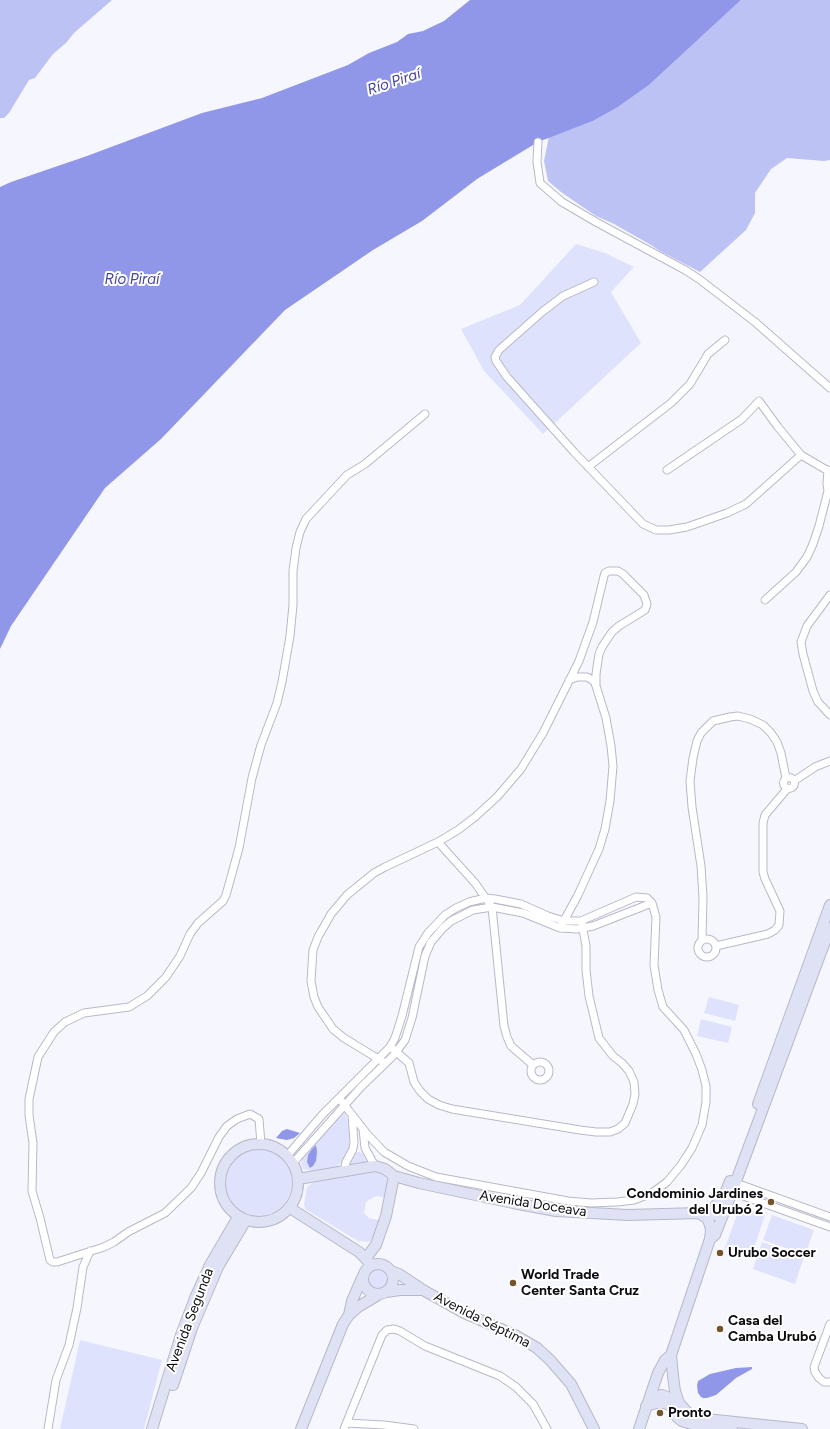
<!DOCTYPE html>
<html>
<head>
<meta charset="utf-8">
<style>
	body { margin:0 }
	canvas { display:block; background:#f6f7fe }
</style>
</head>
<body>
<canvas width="830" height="1429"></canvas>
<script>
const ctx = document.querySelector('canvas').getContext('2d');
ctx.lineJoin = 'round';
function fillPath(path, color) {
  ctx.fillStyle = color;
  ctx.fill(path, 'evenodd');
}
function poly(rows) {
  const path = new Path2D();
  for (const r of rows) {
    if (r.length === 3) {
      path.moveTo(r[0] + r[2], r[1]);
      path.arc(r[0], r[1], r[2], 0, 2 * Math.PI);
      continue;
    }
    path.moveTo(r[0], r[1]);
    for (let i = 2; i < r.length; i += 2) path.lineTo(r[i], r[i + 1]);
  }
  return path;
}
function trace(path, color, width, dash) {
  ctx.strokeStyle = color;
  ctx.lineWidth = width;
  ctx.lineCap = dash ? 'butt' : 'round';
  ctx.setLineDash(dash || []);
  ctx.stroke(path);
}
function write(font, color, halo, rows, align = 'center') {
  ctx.font = font + ' Figtree,sans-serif';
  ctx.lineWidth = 4;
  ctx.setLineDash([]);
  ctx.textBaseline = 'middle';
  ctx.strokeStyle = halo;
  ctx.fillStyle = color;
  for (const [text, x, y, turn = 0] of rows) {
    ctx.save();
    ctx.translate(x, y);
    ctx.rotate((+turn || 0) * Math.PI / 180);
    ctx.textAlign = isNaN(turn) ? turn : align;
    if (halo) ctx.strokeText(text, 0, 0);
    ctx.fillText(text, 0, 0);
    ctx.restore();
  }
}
const green = poly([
	[576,244,605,253,634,267,611,292,641,343,543,434,484,371,461,329,520,305],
	[709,997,739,1005,735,1021,704,1013],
	[701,1019,732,1027,728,1043,697,1036],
	[341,1113,346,1113,350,1135,349,1147,346,1155,340,1164,335,1168,319,1172,303,1169,301,1165,302,1159],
	[258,1182,34],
	[357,1152,360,1152,363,1154,368,1164,350,1167,351,1159],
	[373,1172,383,1175,389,1181,387,1198,376,1196,366,1202,364,1213,369,1218,382,1221,373,1241,367,1242,358,1241,305,1209,304,1204,307,1187,314,1182],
	[740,1206,765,1215,751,1257,725,1248],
	[772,1215,814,1230,805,1255,763,1240],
	[762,1242,804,1257,795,1284,753,1269],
	[378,1279,12],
	[80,1340,162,1360,144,1429,60,1429]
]);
const forest = poly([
	[0,0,112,0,74,33,66,43,53,54,35,78,29,80,9,113,4,118,0,118],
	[741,0,830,0,830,160,824,161,787,158,771,169,755,193,755,213,746,230,700,272,660,251,651,245,614,224,596,216,561,192,548,181,544,161,549,136,572,129,593,121,618,107,649,85]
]);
const water = poly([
	[470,0,741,0,649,85,618,107,593,121,538,142,477,179,422,221,373,250,285,310,161,439,105,488,11,626,0,649,0,187,11,182,87,156,202,113,262,98,348,65,369,53,397,42,408,34,423,31,444,21],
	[287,1129,300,1133,294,1138,287,1140,276,1138,282,1131],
	[316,1145,317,1152,316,1161,313,1166,310,1168,307,1162,308,1155,312,1149],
	[752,1367,752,1369,736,1378,716,1395,707,1398,703,1398,701,1397,698,1393,697,1386,698,1381,710,1374,736,1368]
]);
const street = poly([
	[538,142,537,162,540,183,562,202,596,222,685,270,699,279,755,322,830,388],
	[594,282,563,296,542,312,499,350,495,357,496,361,507,377,574,452,643,524,656,530,669,530,687,527,727,513,746,504,801,455],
	[588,467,671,403,690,384,708,354,725,340],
	[667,470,742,419,759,401,778,427,801,455,830,472],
	[830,595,807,626,801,642,803,654,813,691,818,702,830,715],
	[765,600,796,572,807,557,813,544,819,526,828,491,827,484,828,470],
	[569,680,577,677,587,677,594,681,596,686],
	[789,783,5.5],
	[794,781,815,767,830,761],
	[438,842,475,883,492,907,504,1026,507,1037,511,1046,533,1065],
	[707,948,9],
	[702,940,703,897,701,866,692,807,690,781,693,758,697,741,701,733,713,721,730,717,738,716,750,719,763,725,771,733,777,742,781,753,786,778],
	[716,946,768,934,775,930,779,925,780,911,765,879,763,872,763,823,765,815,787,789],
	[393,1049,409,1063,414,1082,420,1091,428,1099,439,1105,452,1109,580,1130,596,1132,610,1132,618,1129,625,1123,633,1104,635,1094,634,1082,629,1071,622,1063,613,1056,599,1038,589,996,586,970,586,946,582,924],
	[540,1071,9],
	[385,1063,344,1038,333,1029,318,1007,314,997,311,981,313,950,318,937,331,914,347,895,374,873,385,867,438,842,458,830,475,817,497,797,521,769,543,733,579,661,593,622,604,576,605,573,609,571,618,571,623,574,644,595,647,604,645,610,619,626,612,632,602,647,599,654,596,674,596,686,606,718,611,746,613,766,610,801,605,829,599,849,578,895,560,928],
	[363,1129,365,1148,375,1166],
	[261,1144,259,1119,250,1114,237,1119,227,1126,219,1137,201,1173,191,1188,165,1213,128,1232,114,1242,104,1247,57,1262,53,1262,50,1260,40,1218,32,1191,33,1143,29,1115,29,1099,38,1057,54,1032,65,1022,84,1013,129,1007,147,996,166,977,180,956,190,934,198,923,223,901,226,895,239,848,252,778,261,745,277,703,282,682,290,636,293,605,293,571,296,548,300,532,306,519,347,475,365,464,425,414],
	[287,1156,322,1115,390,1047,395,1038,402,1016,419,947,428,933,445,915,456,908,469,902,486,898,495,899,521,904,548,916,564,921,581,921,636,897,647,898,652,903,656,917,654,965,658,990,663,1007,684,1030,696,1054,702,1070,706,1086,706,1102,702,1125,692,1148,681,1165,667,1182,652,1193,634,1200,617,1202,591,1203,568,1201,436,1177,408,1166,384,1152,367,1134,339,1098],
	[293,1163,361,1087,393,1056,405,1040,412,1018,425,956,431,942,443,928,451,921,473,910,492,907,523,913,560,928,577,929,593,926,652,903],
	[344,1172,346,1162,353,1149,354,1142,352,1115],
	[736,1183,830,1217],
	[732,1192,830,1227],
	[830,1324,814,1367,815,1372,819,1378,824,1382,830,1382],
	[347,1423,384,1425,414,1429],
	[48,1429,56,1380,69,1345,77,1308,83,1267,90,1251],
	[344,1429,382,1335,387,1330,394,1329,400,1331,425,1346,500,1376,516,1387,533,1404,547,1429]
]);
const secondary = poly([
	[758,1104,830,905],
	[259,1183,39],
	[298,1179,375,1166,385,1169,394,1176,419,1183,513,1203,556,1211,628,1215,699,1213,710,1211,714,1208],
	[290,1208,359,1252,372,1265],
	[699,1213,708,1219,711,1229,710,1239],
	[714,1215,714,1208,726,1191,730,1181],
	[366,1258,376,1245,386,1216,394,1176],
	[378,1279,15],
	[391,1271,399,1274,423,1290,464,1313,515,1335,537,1348,550,1360,571,1384,594,1429],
	[386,1292,400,1290,423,1290],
	[349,1315,352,1301,362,1278],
	[671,1355,673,1376,675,1391,679,1403,687,1412,695,1416,706,1419,802,1429],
	[173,1385,192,1328,218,1267,246,1220],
	[650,1397,662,1395,672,1399,675,1405,675,1413,677,1417,682,1421,692,1424,732,1429],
	[646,1406,656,1403,663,1403,668,1404,675,1410],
	[152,1429,181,1335,195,1298,210,1265,238,1217],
	[301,1429,343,1324,349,1315,358,1307,378,1295],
	[639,1429,658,1373,665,1360,671,1355,710,1239,715,1235,732,1192,830,928]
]);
const markers = [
	[771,1202,4,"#75542b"],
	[720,1253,4,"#75542b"],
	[513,1283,4,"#75542b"],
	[720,1329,4,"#75542b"],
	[660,1413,4,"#75542b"]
];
const poiNames = [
	["Condominio Jardines",763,1194,"right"],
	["del Urubó 2",763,1210,"right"],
	["Urubo Soccer",728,1253],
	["World Trade",521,1275],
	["Center Santa Cruz",521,1291],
	["Casa del",728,1321],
	["Camba Urubó",728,1337],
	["Pronto",668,1413]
];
const streetNames = [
	["Avenida Doceava",533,1204,9],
	["Avenida Segunda",190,1320,-69],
	["Avenida Séptima",482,1320,27]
];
const waterNames = [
	["Río Piraí",394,82,-18],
	["Río Piraí",132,280]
];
fillPath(green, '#dfe2fc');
fillPath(forest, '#bdc2f5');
fillPath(water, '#9197e8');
trace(street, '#b7b9c9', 9);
trace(secondary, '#b7b9c9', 12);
trace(street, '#fff', 7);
trace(secondary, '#dfe1f4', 10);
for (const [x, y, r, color] of markers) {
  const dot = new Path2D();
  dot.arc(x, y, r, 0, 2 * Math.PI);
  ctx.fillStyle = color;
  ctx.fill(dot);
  trace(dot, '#fff', 1.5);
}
write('bold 14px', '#0b0b10', '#fff', poiNames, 'left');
write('14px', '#0b0b10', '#fff', streetNames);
write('italic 15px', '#4542a0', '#fff', waterNames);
</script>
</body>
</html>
